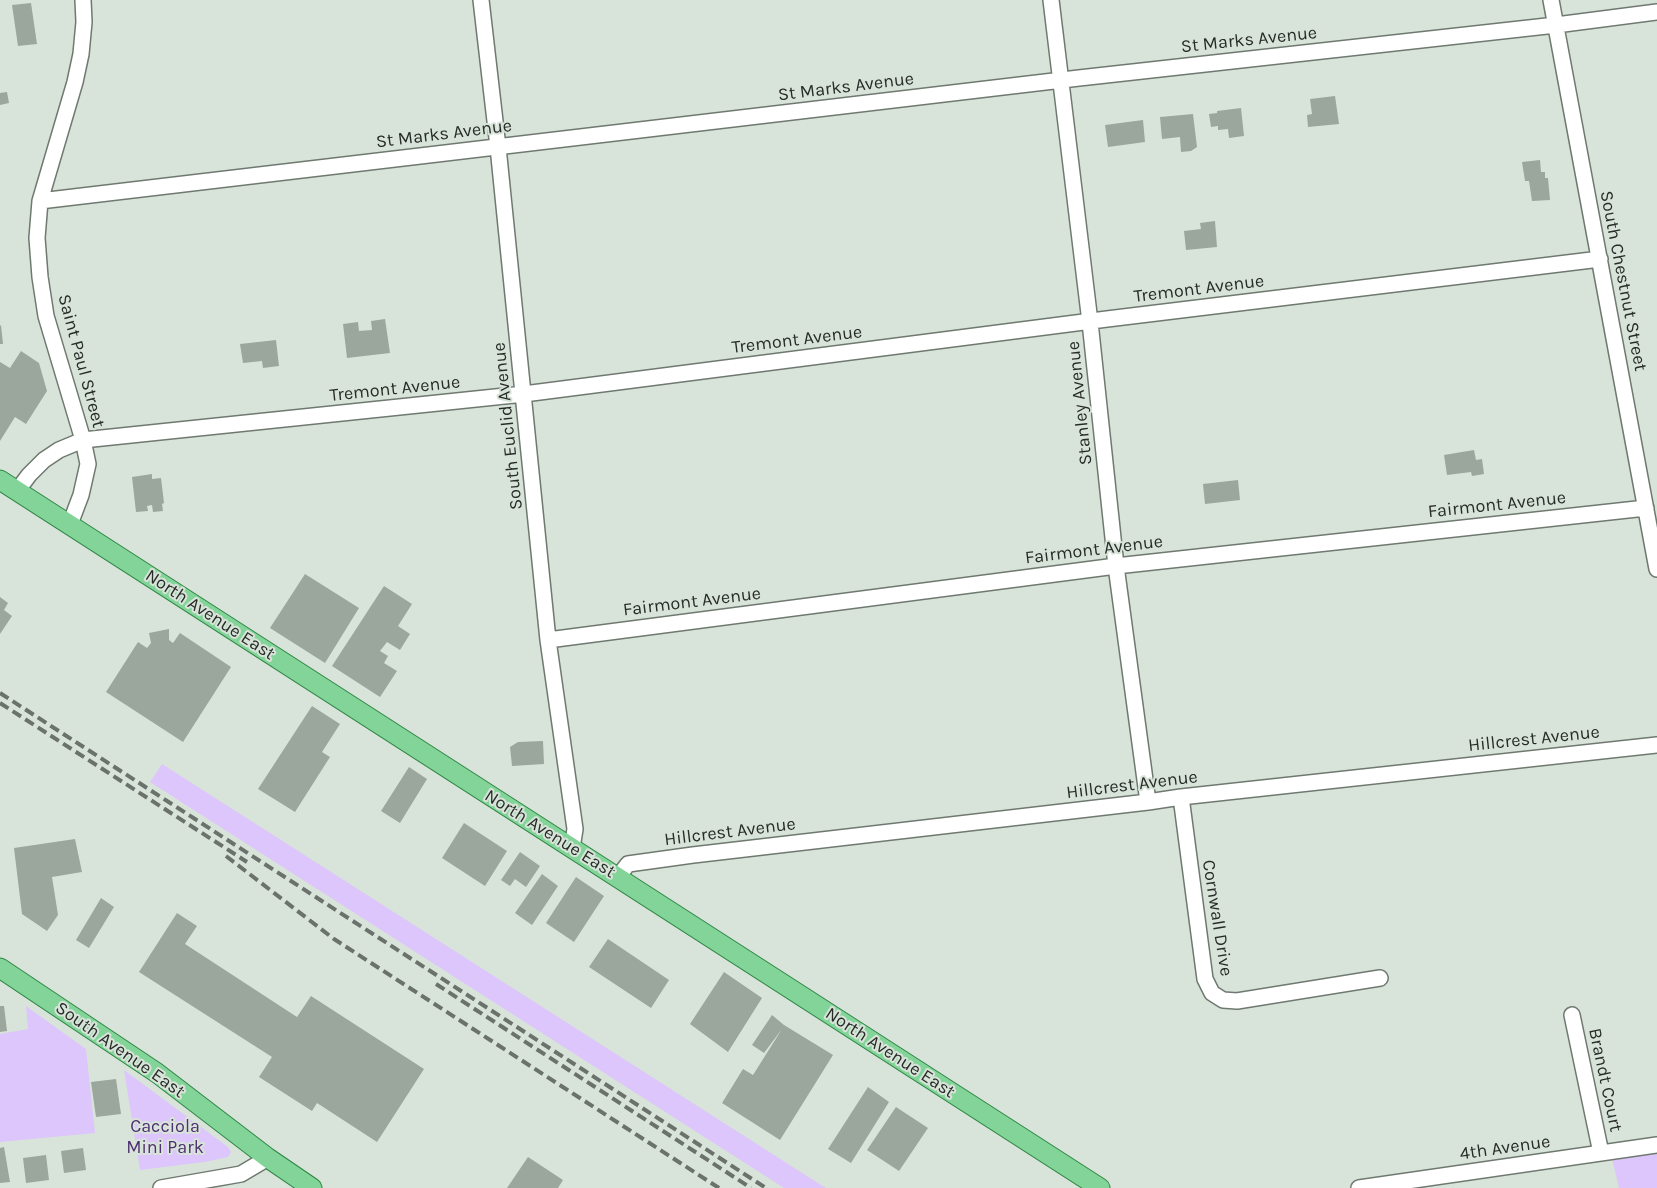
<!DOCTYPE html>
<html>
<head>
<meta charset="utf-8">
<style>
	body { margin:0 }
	canvas { display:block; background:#d8e4d9 }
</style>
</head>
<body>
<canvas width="1657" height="1188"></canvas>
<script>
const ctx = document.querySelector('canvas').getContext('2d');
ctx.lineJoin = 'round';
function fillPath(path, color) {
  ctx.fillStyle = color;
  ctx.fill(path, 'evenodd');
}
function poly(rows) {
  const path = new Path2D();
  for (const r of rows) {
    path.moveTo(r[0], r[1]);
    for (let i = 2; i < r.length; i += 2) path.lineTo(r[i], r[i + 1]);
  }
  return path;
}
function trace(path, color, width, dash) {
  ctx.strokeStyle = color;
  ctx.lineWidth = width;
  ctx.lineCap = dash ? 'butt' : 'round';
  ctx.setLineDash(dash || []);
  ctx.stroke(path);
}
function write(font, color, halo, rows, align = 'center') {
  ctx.font = font + ' Karla,sans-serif';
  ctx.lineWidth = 4;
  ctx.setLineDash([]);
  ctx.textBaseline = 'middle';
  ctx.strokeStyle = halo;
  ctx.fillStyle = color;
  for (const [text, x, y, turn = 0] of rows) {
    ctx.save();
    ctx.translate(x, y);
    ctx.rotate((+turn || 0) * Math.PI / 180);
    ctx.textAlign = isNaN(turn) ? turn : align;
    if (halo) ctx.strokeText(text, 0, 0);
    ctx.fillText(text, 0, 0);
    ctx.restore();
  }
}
const green = poly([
	[162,764,796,1169,826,1188,784,1188,150,782],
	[26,1006,86,1049,95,1133,0,1142,0,1034,28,1029],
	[124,1070,228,1147,231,1152,228,1157,205,1162,140,1170],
	[1657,1146,1657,1188,1619,1188,1611,1154]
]);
const building = poly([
	[31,3,37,44,18,46,12,5],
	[7,92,9,103,0,105,0,93],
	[1335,96,1339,124,1308,127,1307,115,1312,114,1310,99],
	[1241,108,1244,136,1229,138,1228,129,1218,130,1218,126,1211,127,1209,114,1217,113,1217,111],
	[1193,114,1197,147,1191,151,1181,152,1180,137,1162,139,1160,117],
	[1143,120,1145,142,1108,147,1105,125],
	[1540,160,1541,172,1545,172,1545,178,1548,178,1550,200,1532,201,1529,181,1525,181,1522,162],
	[1215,221,1217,247,1186,250,1184,231,1201,229,1200,223],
	[385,319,390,353,347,358,343,324,358,322,359,331,372,330,371,321],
	[1,325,3,344,0,344,0,326],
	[276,340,279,366,263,368,262,361,243,363,240,344],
	[21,351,39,363,47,391,26,424,15,417,0,441,0,362,10,368],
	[1474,450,1476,460,1482,459,1484,474,1472,476,1471,472,1447,475,1444,455],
	[152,474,152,479,161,478,164,503,162,504,163,511,153,512,152,505,147,506,148,511,136,512,132,477],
	[1238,480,1240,500,1205,504,1203,484],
	[305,574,359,608,325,663,270,628],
	[384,586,412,604,398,626,410,634,400,650,387,642,380,651,388,656,384,663,397,671,380,697,332,666],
	[0,597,8,603,4,610,12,616,0,634],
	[169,629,169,640,173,643,180,633,231,667,183,742,106,692,138,642,147,648,151,643,149,633],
	[312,706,340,724,322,752,330,757,295,812,258,789],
	[543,741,544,764,512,766,510,747,518,742],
	[409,767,427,779,400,823,381,811],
	[464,823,507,851,485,886,442,858],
	[75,839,82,872,52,877,58,915,47,931,22,914,14,848],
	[520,852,540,866,526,887,515,879,510,886,501,880],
	[542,874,558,886,532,925,515,913],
	[576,877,604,896,574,942,546,923],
	[101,898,114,907,89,948,76,940],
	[177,913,197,926,185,944,297,1017,311,996,424,1069,377,1142,317,1103,312,1111,259,1077,272,1057,139,972],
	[608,939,669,980,651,1008,589,967],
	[724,972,762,998,728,1052,690,1024],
	[0,1006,4,1006,7,1031,0,1032],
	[772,1015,784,1025,833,1055,780,1140,722,1103,743,1069,753,1075,782,1029,764,1053,752,1045],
	[116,1079,121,1114,96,1117,91,1082],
	[868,1087,889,1102,851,1163,828,1149],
	[896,1107,928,1128,899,1171,867,1150],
	[4,1147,10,1182,0,1183,0,1148],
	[83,1148,86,1170,64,1173,61,1151],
	[46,1155,49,1180,26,1183,23,1158],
	[528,1157,563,1180,558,1188,507,1188]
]);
const minor = poly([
	[481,0,498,147,548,640,575,829,572,848],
	[1051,0,1090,322,1116,566,1148,802],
	[1551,0,1657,569],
	[40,201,1079,78,1556,25,1657,12],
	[17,491,29,475,44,460,59,450,83,440,524,394,1107,319,1600,259],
	[70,524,81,495,88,464,83,440,46,316,40,277,37,238,40,201,75,82,81,54,84,22,83,0],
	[548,640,1116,566,1646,508],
	[1181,797,1205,979,1212,993,1223,1000,1237,1001,1380,978],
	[618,877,628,864,693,855,1148,802,1181,797,1657,745],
	[1572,1015,1601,1153],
	[161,1188,241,1174,268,1158],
	[1359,1188,1657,1145]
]);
const major = poly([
	[0,480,1100,1188],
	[0,968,157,1073,268,1158,312,1188]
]);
const rail = poly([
	[0,693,766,1188],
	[0,703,247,862],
	[226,856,334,939,719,1188],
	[436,984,751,1188]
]);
const streetNames = [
	["St Marks Avenue",1249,40,-6],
	["St Marks Avenue",846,87,-7],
	["St Marks Avenue",444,134,-7],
	["South Chestnut Street",1623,281,79],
	["Tremont Avenue",1199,289,-7],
	["Tremont Avenue",797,340,-7],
	["Saint Paul Street",81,361,75],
	["Tremont Avenue",395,389,-6],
	["Stanley Avenue",1080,403,-96],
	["South Euclid Avenue",508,426,-96],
	["Fairmont Avenue",1497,505,-6],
	["Fairmont Avenue",1094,550,-7],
	["Fairmont Avenue",692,602,-7],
	["North Avenue East",210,615,33],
	["Hillcrest Avenue",1534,739,-6],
	["Hillcrest Avenue",1132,785,-7],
	["Hillcrest Avenue",730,832,-7],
	["North Avenue East",550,834,32],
	["Cornwall Drive",1217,918,81],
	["South Avenue East",120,1050,35],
	["North Avenue East",890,1053,33],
	["Brandt Court",1605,1080,78],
	["4th Avenue",1505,1148,-8]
];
const parkNames = [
	["Cacciola",165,1127],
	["Mini Park",165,1148]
];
fillPath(green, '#dcc6fb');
fillPath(building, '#9ba69c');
trace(minor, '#6f7970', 18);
trace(major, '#2e8645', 21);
trace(minor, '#fff', 15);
trace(major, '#83d499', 19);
trace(rail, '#6b726c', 4, [10, 5]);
write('18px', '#282c28', '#d8e4d9', streetNames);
write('18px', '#4e2f70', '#d8e4d9', parkNames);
</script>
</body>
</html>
